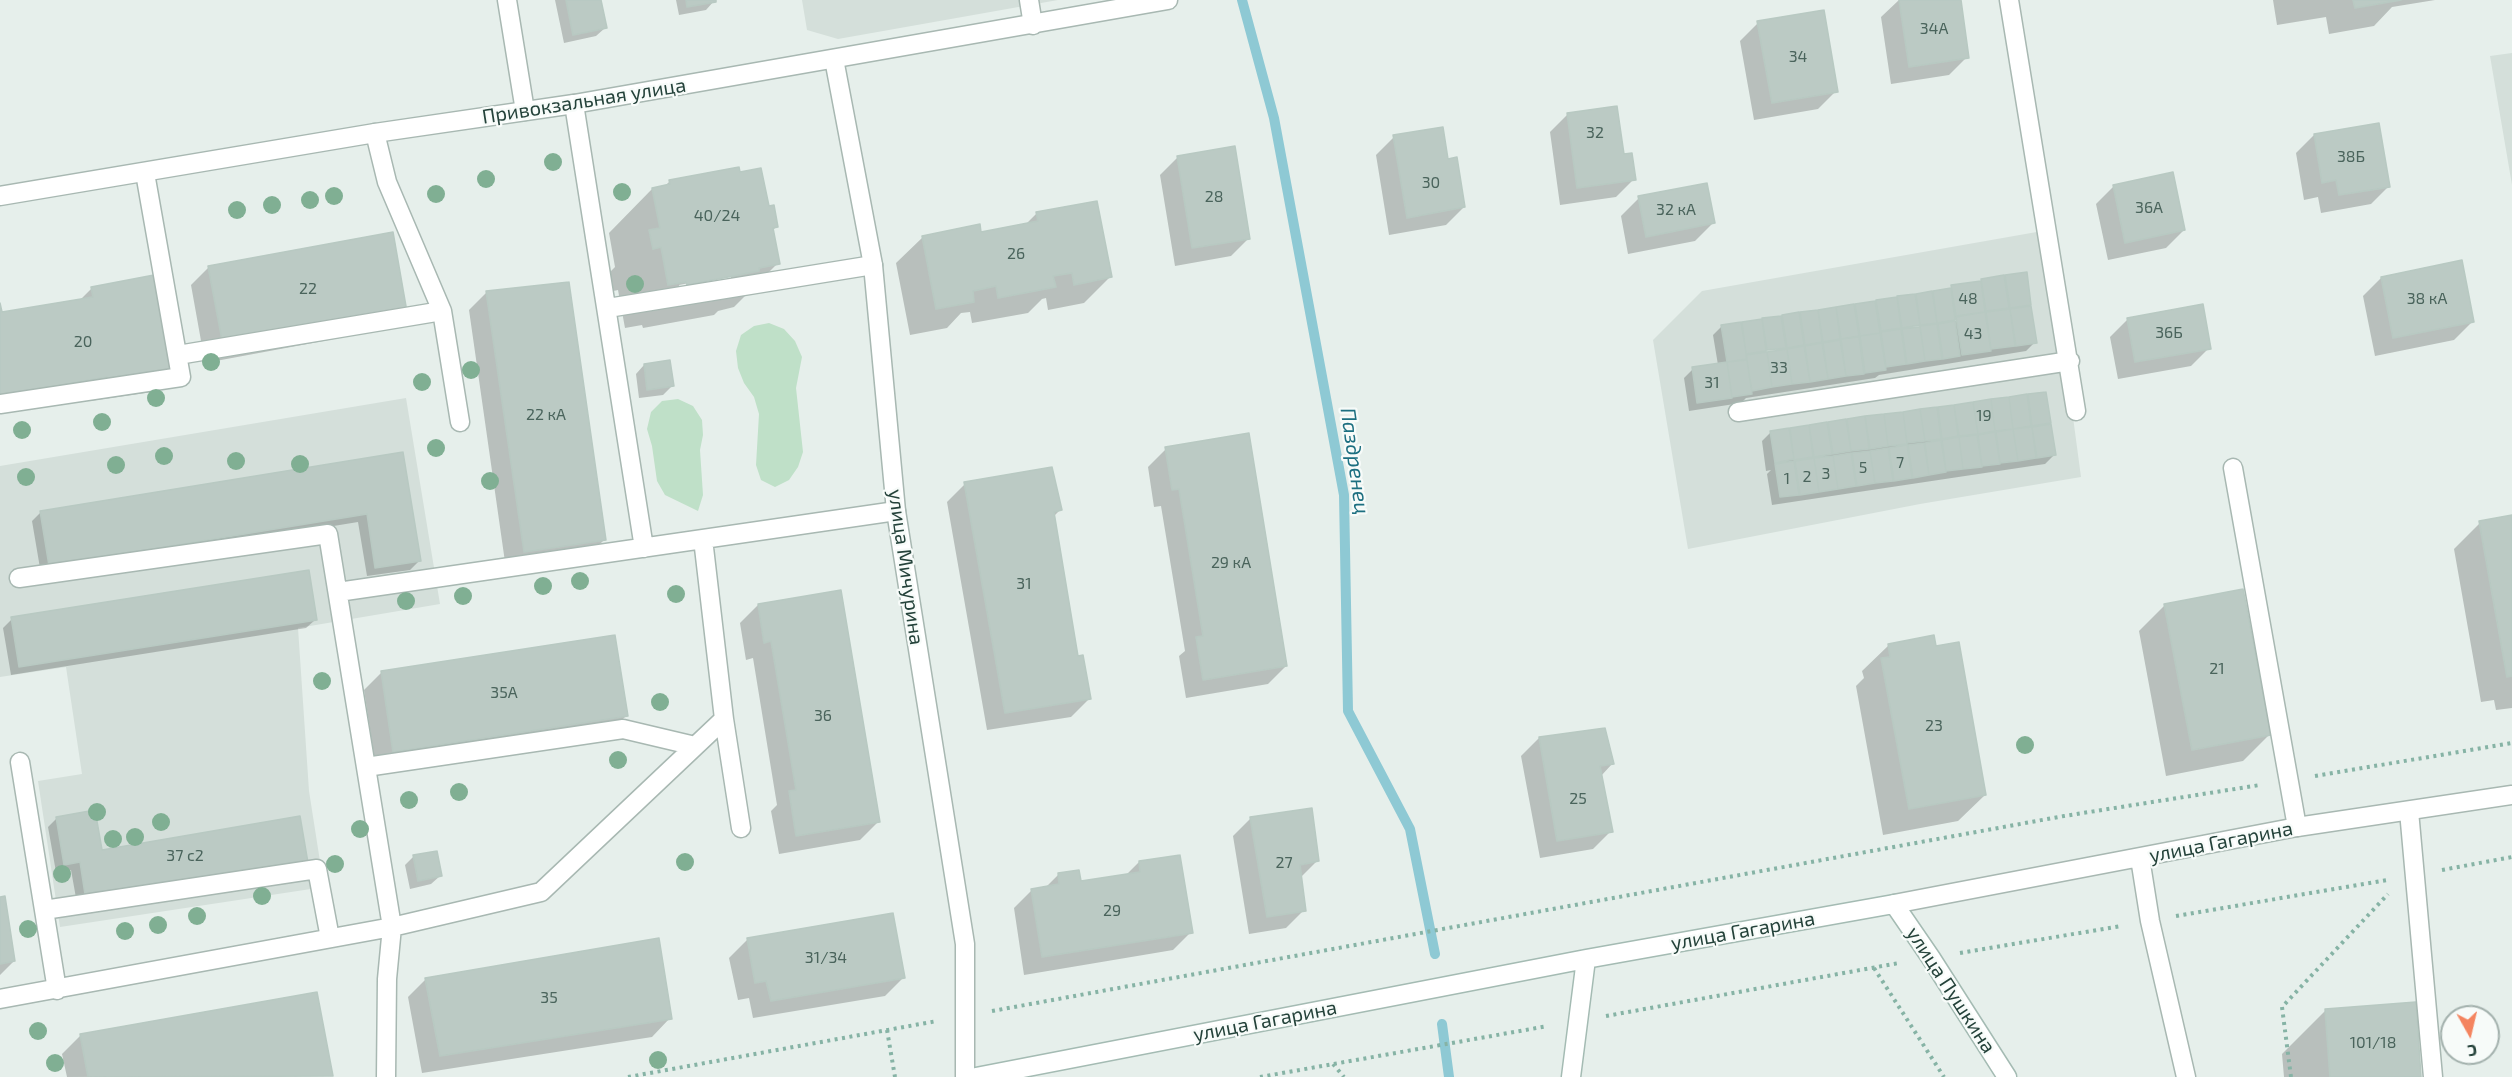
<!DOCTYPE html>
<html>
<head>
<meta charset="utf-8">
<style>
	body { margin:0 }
	#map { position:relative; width:2512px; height:1077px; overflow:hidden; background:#e6efeb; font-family:"Exo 2",sans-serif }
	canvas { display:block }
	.north { position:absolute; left:2440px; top:1005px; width:60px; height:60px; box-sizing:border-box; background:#f7fbf9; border:2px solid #a3b1ad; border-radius:50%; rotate:172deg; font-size:16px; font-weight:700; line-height:24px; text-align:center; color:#24423a }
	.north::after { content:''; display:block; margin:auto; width:21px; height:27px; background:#f4845f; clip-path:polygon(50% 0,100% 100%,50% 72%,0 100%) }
</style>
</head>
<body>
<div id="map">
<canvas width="2512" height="1077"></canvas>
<div class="north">С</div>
</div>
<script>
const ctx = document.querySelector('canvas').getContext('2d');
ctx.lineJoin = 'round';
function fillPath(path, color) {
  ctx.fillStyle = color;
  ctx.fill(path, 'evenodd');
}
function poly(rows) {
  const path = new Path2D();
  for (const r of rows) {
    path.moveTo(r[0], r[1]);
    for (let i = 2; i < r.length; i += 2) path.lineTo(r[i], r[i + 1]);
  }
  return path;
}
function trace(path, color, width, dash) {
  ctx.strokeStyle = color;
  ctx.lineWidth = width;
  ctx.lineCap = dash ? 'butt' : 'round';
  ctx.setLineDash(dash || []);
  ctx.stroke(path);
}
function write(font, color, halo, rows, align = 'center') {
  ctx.font = font + ' "Exo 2",sans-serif';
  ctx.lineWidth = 4.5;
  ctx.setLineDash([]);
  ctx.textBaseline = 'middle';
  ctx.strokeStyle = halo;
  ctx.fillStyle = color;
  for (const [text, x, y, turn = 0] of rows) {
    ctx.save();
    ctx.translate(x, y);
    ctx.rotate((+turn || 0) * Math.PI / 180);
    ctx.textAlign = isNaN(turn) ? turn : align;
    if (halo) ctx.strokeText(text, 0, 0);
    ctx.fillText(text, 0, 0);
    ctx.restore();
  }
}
const built = poly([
	[802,0,1058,0,838,39,807,30],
	[2512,53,2512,185,2490,56],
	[2048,230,2081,477,1920,504,1688,549,1653,340,1702,291],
	[406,398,440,604,298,628,309,791,324,887,60,927,38,781,82,774,66,667,0,677,0,466]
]);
const green = poly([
	[769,323,784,329,795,341,802,357,796,388,803,452,798,467,789,480,775,487,761,480,756,465,759,414,754,397,744,383,738,368,736,351,741,335,754,326],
	[678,399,693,406,702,420,703,435,700,450,703,495,698,511,665,495,657,481,652,446,647,429,651,412,662,401]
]);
const shadow = poly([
	[555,0,600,0,605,28,596,36,564,43],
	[676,0,714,0,714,1,706,10,679,15],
	[1899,0,1959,0,1967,57,1949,75,1891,84,1881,17],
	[2273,0,2435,0,2392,7,2374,26,2329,34,2326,17,2277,25],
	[1758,23,1836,91,1818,109,1754,120,1740,41],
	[1568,114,1622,156,1634,179,1616,197,1560,205,1550,132],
	[2314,135,2389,186,2371,204,2321,213,2318,197,2304,200,2296,153],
	[1394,137,1464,207,1446,225,1389,235,1376,155],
	[1178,157,1249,238,1231,256,1175,266,1160,175],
	[739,174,767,208,777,226,772,231,778,263,734,307,718,311,714,315,643,328,642,325,625,328,618,290,609,292,606,276,615,267,609,233,652,189,665,186,669,182],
	[731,275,731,278,680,288,679,285],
	[2114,186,2184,230,2166,248,2108,260,2096,204],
	[1639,198,1713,223,1695,241,1628,254,1621,216],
	[1037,213,1110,277,1084,303,1048,310,1046,298,1042,299,1028,313,972,323,970,312,961,313,947,328,910,335,896,263,923,237,980,234,1025,225],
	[209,267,406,311,388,329,205,363,191,285],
	[2025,274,2035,342,2026,351,1879,375,1875,378,1746,398,1741,403,1689,411,1684,378,1693,369,1718,365,1713,335,1722,326,1875,303,1949,290,1952,287,1979,283,1982,280],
	[1963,318,1964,320,1890,331,1901,326],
	[1842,337,1843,342,1829,341,1829,340],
	[1793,345,1793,349,1759,353,1759,350],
	[2381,278,2472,322,2454,340,2375,356,2363,296],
	[92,288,170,374,152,392,90,401,89,395,3,410,0,304,1,314,79,301],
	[487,292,604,540,586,558,506,569,469,310],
	[2128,319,2209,348,2191,366,2118,379,2110,337],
	[644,365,672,386,663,395,639,398,636,374],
	[2045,393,2049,422,2046,425,2054,455,2045,464,1772,505,1767,474,1771,470,1766,471,1762,441,1771,432],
	[1166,449,1286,666,1268,684,1186,698,1179,656,1185,651,1161,506,1154,507,1148,467],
	[401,453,419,561,410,570,367,576,358,522,41,574,32,521,41,512],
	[965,484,1060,510,1053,517,1076,658,1089,699,1071,717,987,730,947,502],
	[2512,517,2512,708,2496,710,2494,700,2481,702,2454,549,2480,523],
	[758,605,878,822,860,840,779,854,771,811,777,805,753,658,746,660,740,623],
	[2165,605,2269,735,2243,761,2166,776,2139,631],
	[12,619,315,620,306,628,11,675,3,628],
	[1889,645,1985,795,1958,821,1883,835,1856,686,1864,678,1862,671],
	[382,672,626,716,608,734,376,769,364,690],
	[1539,738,1612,764,1601,776,1611,831,1593,849,1540,858,1521,756],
	[57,818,101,852,297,872,78,909,71,870,56,872,48,827],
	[1251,818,1318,860,1300,878,1304,910,1286,928,1249,934,1233,836],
	[414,856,440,876,431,884,410,889,405,865],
	[1139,862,1191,932,1173,950,1024,975,1014,908,1032,890,1045,888,1059,874,1079,883,1126,875],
	[0,899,14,961,0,975],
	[747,940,903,978,885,996,753,1018,749,998,738,1000,729,958],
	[426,979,670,1018,652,1037,422,1073,408,997],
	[2326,1010,2420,1077,2284,1077,2282,1054],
	[80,1036,331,1076,67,1077,62,1054]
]);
const stream = poly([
	[1242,0,1274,118,1344,495,1348,711,1410,829,1435,954],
	[1442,1024,1449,1077]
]);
const building = poly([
	[566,0,601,0,607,28,573,35,566,0],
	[686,0,716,0,716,2,687,7,686,0],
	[1899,0,1961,0,1969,58,1909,67,1899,0],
	[2353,0,2401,0,2355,8,2353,0],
	[1824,10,1838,92,1772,103,1757,21,1824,10],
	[1617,106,1624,154,1632,153,1636,180,1577,188,1567,113,1617,106],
	[2379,123,2390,187,2339,195,2336,180,2322,183,2314,134,2379,123],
	[1443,127,1448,159,1457,157,1465,207,1407,218,1393,135,1443,127],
	[1235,146,1250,239,1192,248,1177,156,1235,146],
	[739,167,740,172,761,168,769,206,774,205,778,227,773,228,780,264,759,268,759,271,687,285,686,282,668,285,661,247,653,249,649,230,660,228,652,188,670,184,669,180,739,167],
	[2173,172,2185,230,2125,243,2113,185,2173,172],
	[1707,183,1715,223,1646,237,1638,196,1707,183],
	[1097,201,1112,277,1074,285,1072,273,1053,276,1056,287,998,298,996,286,973,291,974,302,936,309,922,236,980,224,981,232,1038,221,1036,212,1097,201],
	[393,232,407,312,223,345,208,266,393,232],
	[2462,260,2474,322,2393,338,2381,277,2462,260],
	[2027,272,2031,305,2010,308,2005,275,2027,272],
	[154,275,171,374,108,384,107,377,16,393,0,400,0,303,2,312,93,297,91,287,154,275],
	[2004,275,2009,308,1986,311,1981,279,2004,275],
	[1981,281,1985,312,1956,316,1951,285,1981,281],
	[569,282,606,540,524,552,486,291,569,282],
	[1951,288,1955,320,1937,323,1933,291,1951,288],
	[1932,291,1937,323,1920,325,1916,294,1932,291],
	[1915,294,1920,325,1902,328,1897,296,1915,294],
	[1897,297,1901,328,1881,331,1876,300,1897,297],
	[1875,301,1880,333,1860,336,1855,304,1875,301],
	[1854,304,1859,336,1841,339,1836,307,1854,304],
	[2203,304,2211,349,2135,362,2127,318,2203,304],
	[2031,306,2037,343,2016,346,2010,309,2031,306],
	[1836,307,1840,339,1823,342,1818,310,1836,307],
	[2010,309,2015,346,1991,349,1986,312,2010,309],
	[1818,310,1822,342,1805,345,1800,312,1818,310],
	[1799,312,1804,345,1787,348,1782,315,1799,312],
	[1985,312,1991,351,1962,355,1956,317,1985,312],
	[1781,316,1786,348,1767,350,1762,318,1781,316],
	[1762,319,1766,351,1746,354,1742,322,1762,319],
	[1955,321,1960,356,1943,359,1938,324,1955,321],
	[1741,322,1747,359,1727,362,1721,325,1741,322],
	[1937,324,1942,359,1925,361,1920,326,1937,324],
	[1920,327,1925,361,1907,364,1902,329,1920,327],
	[1901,329,1906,364,1886,367,1881,332,1901,329],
	[1880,333,1886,370,1865,373,1860,336,1880,333],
	[1859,337,1864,374,1846,376,1841,339,1859,337],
	[1840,340,1846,376,1828,379,1823,343,1840,340],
	[1822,343,1828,379,1810,382,1805,346,1822,343],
	[1804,346,1810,382,1792,384,1787,349,1804,346],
	[1787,349,1792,384,1772,387,1767,352,1787,349],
	[1767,352,1772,387,1752,391,1746,355,1767,352],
	[670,360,674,386,647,390,644,364,670,360],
	[1747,360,1752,394,1732,397,1727,362,1747,360],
	[1727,362,1732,398,1697,403,1692,367,1727,362],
	[2046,392,2051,423,2032,426,2028,394,2046,392],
	[2027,394,2031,426,2013,429,2009,397,2027,394],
	[2009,397,2013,429,1995,431,1991,399,2009,397],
	[1991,399,1995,431,1978,434,1973,402,1991,399],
	[1973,402,1978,434,1959,436,1954,405,1973,402],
	[1954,405,1958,436,1942,439,1938,407,1954,405],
	[1937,407,1941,439,1925,441,1920,409,1937,407],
	[1920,409,1925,441,1907,443,1903,412,1920,409],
	[1903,412,1907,444,1888,446,1884,414,1903,412],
	[1884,414,1888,446,1870,449,1865,416,1884,414],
	[1865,416,1869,449,1851,451,1847,419,1865,416],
	[1846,419,1851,451,1833,454,1828,422,1846,419],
	[1827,422,1832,454,1814,457,1809,425,1827,422],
	[2051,424,2056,455,2037,458,2032,427,2051,424],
	[1809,425,1813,457,1794,460,1790,428,1809,425],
	[2032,427,2036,458,2018,461,2013,429,2032,427],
	[1789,428,1794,459,1775,463,1770,431,1789,428],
	[2013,429,2018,461,2000,463,1996,432,2013,429],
	[1995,432,2000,464,1982,466,1978,435,1995,432],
	[1249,433,1287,666,1203,680,1196,637,1203,636,1179,489,1172,490,1165,447,1249,433],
	[1977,435,1982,467,1963,469,1959,437,1977,435],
	[1959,437,1963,469,1946,471,1942,440,1959,437],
	[1941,440,1946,472,1929,475,1925,443,1941,440],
	[1924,443,1929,475,1913,478,1908,445,1924,443],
	[1907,445,1912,478,1894,481,1889,448,1907,445],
	[1888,448,1893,481,1875,483,1870,451,1888,448],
	[1870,451,1875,483,1857,486,1852,453,1870,451],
	[403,452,421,561,375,568,367,514,49,566,40,511,403,452],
	[1851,453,1856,486,1838,489,1833,456,1851,453],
	[1833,456,1838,489,1819,492,1814,458,1833,456],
	[1814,458,1819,492,1800,495,1795,461,1814,458],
	[1794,461,1799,495,1780,497,1775,464,1794,461],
	[1052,467,1062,510,1054,512,1078,656,1083,655,1091,699,1005,713,964,482,1052,467],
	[2512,515,2512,676,2507,677,2479,521,2512,515],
	[309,570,317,620,19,667,11,617,309,570],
	[2243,589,2271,735,2192,750,2164,604,2243,589],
	[841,590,880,822,796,836,789,791,796,790,771,641,764,643,758,604,841,590],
	[615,635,628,716,393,752,381,671,615,635],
	[1934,635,1936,646,1959,642,1986,795,1909,809,1881,658,1890,657,1888,644,1934,635],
	[1605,728,1614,764,1600,766,1613,832,1557,841,1539,737,1605,728],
	[1312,808,1319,861,1300,865,1306,911,1267,917,1250,817,1312,808],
	[95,810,102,850,300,816,308,863,86,901,80,862,64,865,56,817,95,810],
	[437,851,442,876,418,881,413,855,437,851],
	[1180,855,1193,933,1042,957,1031,889,1059,884,1058,873,1079,870,1081,881,1140,872,1139,861,1180,855],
	[5,896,15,961,0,964,0,897,5,896],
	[893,913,905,978,771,1001,766,981,755,983,747,938,893,913],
	[659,938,672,1019,440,1056,425,978,659,938],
	[317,992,333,1076,88,1077,80,1034,317,992],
	[2416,1002,2421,1077,2330,1077,2325,1009,2416,1002]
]);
const path = poly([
	[2315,776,2512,743],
	[2442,870,2512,857],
	[2176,916,2387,880],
	[1960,953,2121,926],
	[1874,968,1944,1077],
	[992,1011,2064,816,2260,785],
	[1606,1016,1899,963],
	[887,1030,895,1077],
	[1333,1064,1344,1077],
	[628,1077,937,1021],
	[1260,1077,1548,1026],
	[2291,1077,2282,1007,2388,894]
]);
const service = poly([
	[507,0,525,111],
	[1029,0,1033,25],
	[2009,0,2076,411],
	[574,104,644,548],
	[608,308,873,265],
	[442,311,460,422],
	[178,355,442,311,387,182,375,133],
	[0,404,181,377,145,173],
	[1738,412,2070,361],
	[2233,468,2297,827],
	[19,578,328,534,392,927,387,979,386,1077],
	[338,592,896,511],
	[724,719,741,828],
	[20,762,44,910],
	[366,767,623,729,695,746],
	[2409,811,2433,1077],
	[57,990,44,910,317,869,330,938],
	[0,999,392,927,541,892,724,719,703,539]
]);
const minor = poly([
	[834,59,873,265,896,511,965,944,965,1077]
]);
const tertiary = poly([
	[0,196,375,133,574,104,1168,0],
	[2140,858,2150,921,2186,1077],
	[1894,904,2297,827,2512,795]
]);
const secondary = poly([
	[976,1077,1586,959,1894,904,1931,958,2007,1077],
	[1571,1077,1586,959]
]);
const trees = [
	[553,162],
	[486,179],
	[622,192],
	[436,194],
	[334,196],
	[310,200],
	[272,205],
	[237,210],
	[635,284],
	[211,362],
	[471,370],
	[422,382],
	[156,398],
	[102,422],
	[22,430],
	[436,448],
	[164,456],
	[236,461],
	[300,464],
	[116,465],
	[26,477],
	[490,481],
	[580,581],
	[543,586],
	[676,594],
	[463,596],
	[406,601],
	[322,681],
	[660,702],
	[2025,745],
	[618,760],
	[459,792],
	[409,800],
	[97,812],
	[161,822],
	[360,829],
	[135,837],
	[113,839],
	[685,862],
	[335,864],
	[62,874],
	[262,896],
	[197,916],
	[158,925],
	[28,929],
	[125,931],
	[38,1031],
	[658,1060],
	[55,1063]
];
const numberNames = [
	["34А",1934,29],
	["34",1798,57],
	["32",1595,133],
	["38Б",2351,157],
	["30",1431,183],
	["28",1214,197],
	["36А",2149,208],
	["32 кА",1676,210],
	["40/24",717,216],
	["26",1016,254],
	["22",308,289],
	["48",1968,299],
	["38 кА",2427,299],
	["36Б",2169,333],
	["43",1973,334],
	["20",83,342],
	["33",1779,368],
	["31",1712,383],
	["22 кА",546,415],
	["19",1984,416],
	["7",1900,463],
	["5",1863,468],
	["3",1826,474],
	["2",1807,477],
	["1",1787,479],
	["29 кА",1231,563],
	["31",1024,584],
	["21",2217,669],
	["35А",504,693],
	["36",823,716],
	["23",1934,726],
	["25",1578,799],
	["37 с2",185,856],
	["27",1284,863],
	["29",1112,911],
	["31/34",826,958],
	["35",549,998],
	["101/18",2373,1043]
];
const streetNames = [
	["Привокзальная улица",584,101,-9],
	["улица Мичурина",906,567,82],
	["улица Гагарина",2221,842,-11],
	["улица Гагарина",1743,931,-10],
	["улица Пушкина",1951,990,57],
	["улица Гагарина",1265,1021,-11]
];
const waterNames = [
	["Паздренец",1355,461,82]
];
fillPath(built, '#d4dfda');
fillPath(green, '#bfe0c8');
fillPath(shadow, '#0003');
trace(stream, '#8ec9d4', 10);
fillPath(building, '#bbcac4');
trace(building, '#b8c9c2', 1.5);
trace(service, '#a8b8b2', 21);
trace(minor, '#a8b8b2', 21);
trace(tertiary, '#a8b8b2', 21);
trace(secondary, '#a4bbb3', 21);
trace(path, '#86b3a5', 4, [3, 4.5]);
trace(service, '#fff', 18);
trace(minor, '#fff', 18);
trace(tertiary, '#fff', 18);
trace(secondary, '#fff', 18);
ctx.fillStyle = '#80af93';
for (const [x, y] of trees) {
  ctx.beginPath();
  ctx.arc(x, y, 9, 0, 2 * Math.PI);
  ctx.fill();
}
write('16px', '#4a645c', null, numberNames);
write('20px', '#24423a', '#f7fbf9', streetNames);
write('italic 21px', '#1c6f80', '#f7fbf9', waterNames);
</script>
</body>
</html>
